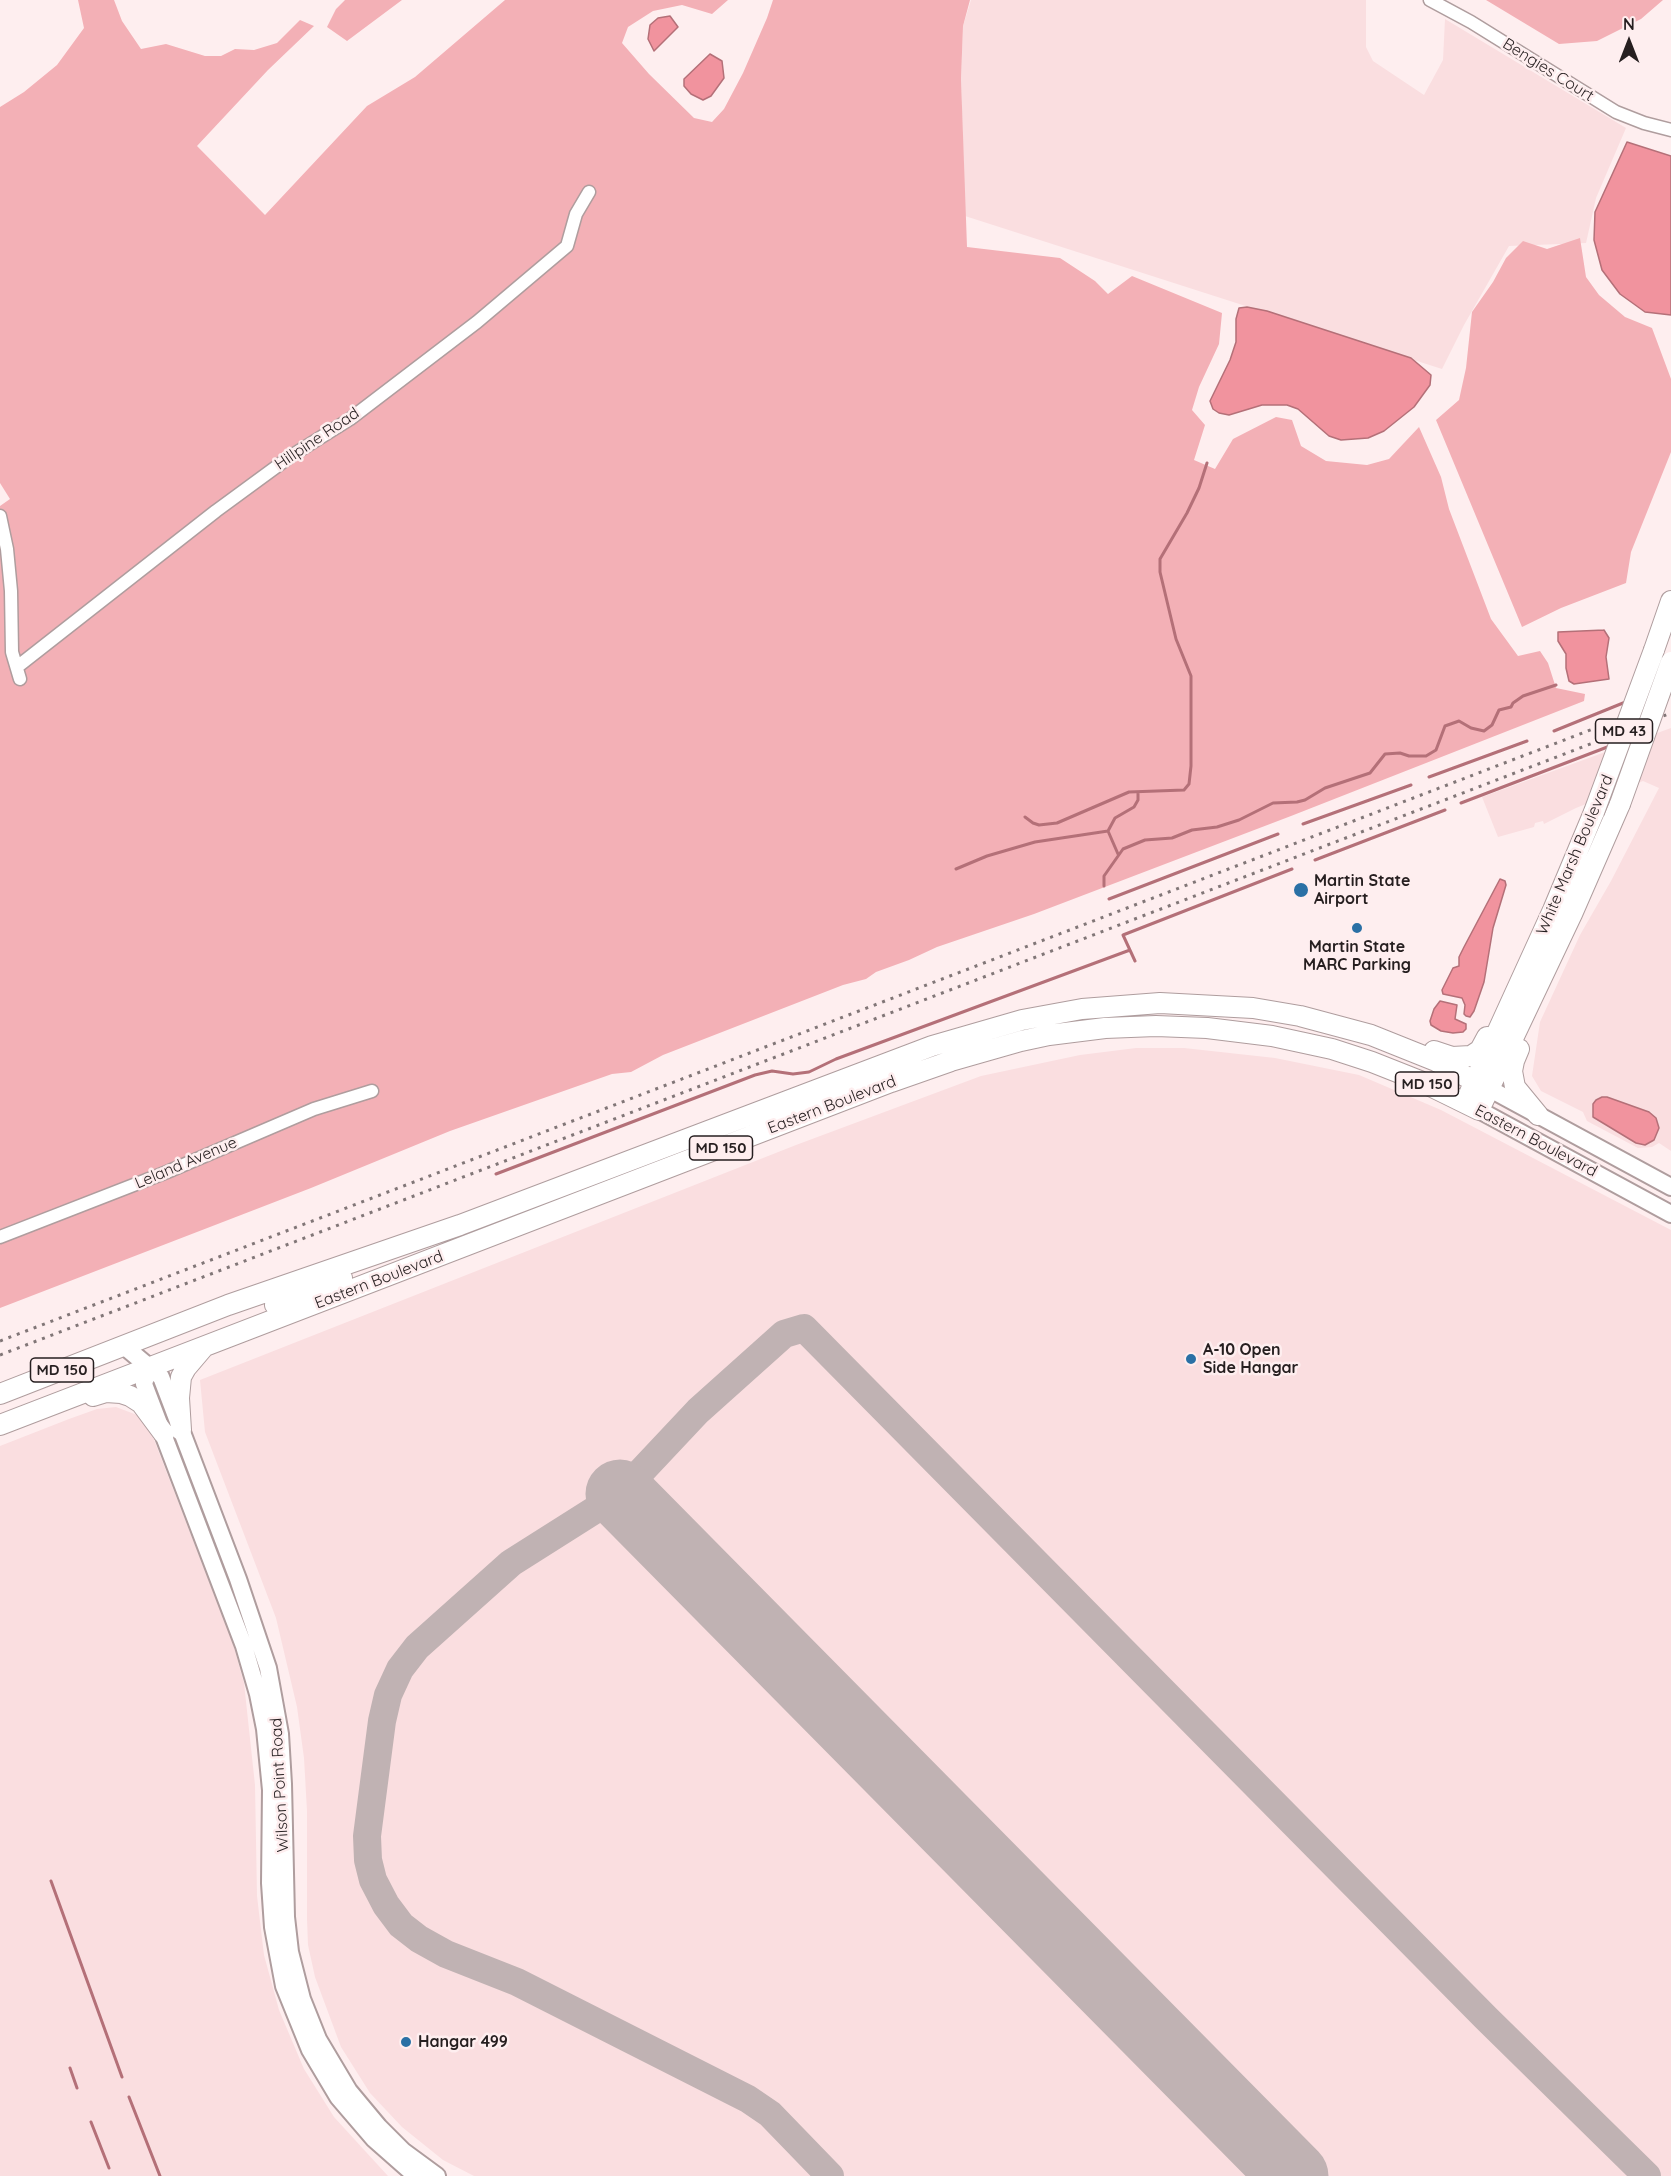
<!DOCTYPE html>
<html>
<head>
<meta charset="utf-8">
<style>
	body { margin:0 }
	#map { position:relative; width:1671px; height:2176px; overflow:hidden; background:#feeeef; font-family:Quicksand,sans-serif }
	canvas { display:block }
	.north { position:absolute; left:1599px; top:12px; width:60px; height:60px; -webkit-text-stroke:4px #feeeef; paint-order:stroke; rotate:0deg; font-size:16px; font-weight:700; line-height:24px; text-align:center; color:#261f20 }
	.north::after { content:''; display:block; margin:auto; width:21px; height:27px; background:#261f20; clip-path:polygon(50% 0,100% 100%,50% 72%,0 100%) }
</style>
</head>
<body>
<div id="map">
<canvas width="1671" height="2176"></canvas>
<div class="north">N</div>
</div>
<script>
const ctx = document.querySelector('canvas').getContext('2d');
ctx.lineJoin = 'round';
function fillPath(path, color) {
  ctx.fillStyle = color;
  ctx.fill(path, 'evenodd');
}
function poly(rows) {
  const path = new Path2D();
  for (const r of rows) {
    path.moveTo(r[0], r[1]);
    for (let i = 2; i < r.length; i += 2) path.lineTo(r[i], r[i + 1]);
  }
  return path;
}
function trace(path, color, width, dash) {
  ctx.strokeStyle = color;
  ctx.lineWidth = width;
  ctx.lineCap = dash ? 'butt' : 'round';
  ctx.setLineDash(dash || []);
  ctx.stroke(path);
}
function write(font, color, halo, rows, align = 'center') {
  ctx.font = font + ' Quicksand,sans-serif';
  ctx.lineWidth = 5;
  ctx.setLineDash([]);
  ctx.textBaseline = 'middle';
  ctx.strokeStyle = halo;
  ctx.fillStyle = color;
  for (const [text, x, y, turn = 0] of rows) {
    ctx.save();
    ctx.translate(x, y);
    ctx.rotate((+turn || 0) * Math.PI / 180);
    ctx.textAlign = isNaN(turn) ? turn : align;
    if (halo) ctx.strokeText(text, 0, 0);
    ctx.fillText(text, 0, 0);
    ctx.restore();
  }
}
const built = poly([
	[971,0,1366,0,1366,47,1373,61,1424,95,1443,60,1445,19,1626,128,1596,198,1586,243,1509,246,1464,325,1442,369,965,216,961,79,963,26],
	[1671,728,1671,1151,1659,1143,1652,1147,1638,1148,1587,1121,1583,1112,1541,1091,1532,1076,1540,1022,1580,935,1611,881,1659,788,1643,781,1576,808,1544,824,1543,821,1535,823,1534,827,1498,837,1482,797],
	[1136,1048,1184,1048,1275,1058,1359,1075,1441,1110,1671,1230,1671,2176,474,2176,443,2160,402,2127,370,2093,341,2047,315,1977,308,1945,307,1919,307,1811,304,1758,297,1707,276,1618,205,1432,200,1380,796,1145,981,1076,1080,1055],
	[116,1407,137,1415,151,1432,232,1640,244,1683,255,1785,257,1896,264,1955,279,2010,304,2069,334,2117,388,2176,0,2176,0,1446,69,1419,97,1409]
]);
const green = poly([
	[78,0,114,0,122,21,141,49,166,44,205,56,221,56,235,49,254,50,277,43,300,20,314,26,268,70,197,146,265,215,367,106,415,77,505,0,728,0,712,14,682,5,653,11,628,27,622,43,649,74,694,118,712,122,724,109,743,73,767,18,773,0,970,0,963,26,961,79,967,247,1060,258,1095,281,1108,294,1132,276,1222,313,1219,344,1199,387,1192,410,1205,425,1194,460,1215,469,1233,439,1276,417,1292,420,1301,446,1326,461,1367,465,1389,459,1419,427,1441,477,1449,509,1491,619,1518,656,1540,651,1548,663,1556,688,1585,694,1584,701,1291,816,1034,914,937,947,909,960,876,972,866,979,843,985,663,1055,631,1072,612,1074,450,1131,311,1188,0,1308,0,506,10,499,0,483,0,107,24,92,57,65,84,28],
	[345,0,402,0,347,41,327,27,336,9],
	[1486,0,1663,0,1641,19,1597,41,1559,44],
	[1580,238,1586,277,1599,295,1625,317,1652,328,1671,379,1671,452,1631,552,1626,583,1561,608,1522,627,1436,420,1459,400,1466,368,1472,312,1493,282,1506,258,1523,241,1547,249]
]);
const water = poly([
	[670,16,678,27,654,51,648,39,650,25,658,18,670,16],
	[710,54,722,61,724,78,711,96,703,100,691,94,684,86,684,79,710,54],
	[1627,142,1671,156,1671,315,1645,312,1620,294,1602,270,1594,240,1595,212,1627,142],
	[1247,307,1267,311,1411,358,1431,375,1430,385,1414,407,1384,431,1368,438,1341,440,1329,436,1298,409,1287,405,1262,405,1229,415,1219,413,1213,409,1210,401,1230,360,1236,342,1236,319,1239,308,1247,307],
	[1604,630,1609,638,1606,657,1609,679,1574,684,1569,681,1566,668,1566,654,1558,641,1558,632,1604,630],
	[1500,879,1505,881,1506,885,1493,928,1484,982,1474,1011,1470,1017,1466,1016,1464,1014,1465,1005,1462,998,1443,994,1442,990,1453,968,1459,966,1459,957,1464,947,1500,879],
	[1440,1001,1457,1005,1455,1019,1466,1024,1466,1029,1463,1032,1453,1033,1441,1031,1431,1025,1430,1021,1434,1009,1440,1001],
	[1602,1097,1607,1097,1649,1112,1656,1118,1659,1128,1654,1140,1645,1145,1636,1143,1593,1117,1593,1104,1596,1100,1602,1097]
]);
const stream = poly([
	[1554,731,1628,701],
	[1429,777,1527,741],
	[1461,803,1610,746],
	[1025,817,1033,823,1039,825,1057,823,1129,792,1184,790,1189,784,1191,766,1191,676,1176,639,1160,572,1160,559,1187,513,1199,488,1207,463],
	[1303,824,1411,785],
	[1118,854,1108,831,1115,818,1134,807,1138,800,1138,792],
	[1315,860,1445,810],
	[956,869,987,856,1035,842,1108,831],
	[1104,886,1104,876,1123,849,1145,840,1172,838,1192,830,1217,827,1239,820,1273,803,1297,802,1305,800,1325,788,1370,773,1385,754,1400,753,1409,756,1426,756,1436,750,1445,726,1459,721,1471,728,1484,731,1492,725,1499,710,1511,707,1513,703,1523,696,1556,685],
	[1109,899,1278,834],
	[1135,961,1123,935,1292,869],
	[496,1174,755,1075,772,1071,793,1074,809,1072,836,1059,1130,950],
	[51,1881,122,2077],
	[70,2068,77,2088],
	[129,2097,160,2176],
	[91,2122,109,2168]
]);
const taxiway = poly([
	[830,2176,770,2114,748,2099,517,1982,446,1954,419,1939,401,1925,386,1905,373,1880,368,1860,367,1836,382,1721,388,1695,400,1669,417,1647,511,1563,620,1494,698,1411,784,1334,804,1328,1486,2018,1647,2176]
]);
const runway = poly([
	[620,1494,1294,2176]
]);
const street = poly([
	[1430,0,1471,22,1616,112,1644,123,1671,130],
	[0,516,7,549,11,591,12,652,20,679],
	[17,667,216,511,291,456,350,419,477,322,567,246,576,214,589,192],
	[0,1237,167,1172,314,1109,372,1091]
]);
const secondary = poly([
	[1490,1089,1671,1187],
	[1479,1110,1671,1214],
	[124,1346,161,1377,238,1579,268,1668,280,1734,283,1784,286,1917,290,1952,302,1999,318,2039,349,2091,379,2127,403,2151,437,2176],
	[149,1367,144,1384,244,1646,258,1694,265,1729,271,1790,270,1883,273,1927,284,1986,310,2050,338,2097,374,2139,416,2176]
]);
const primary = poly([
	[1654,650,1671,601],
	[1519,1049,1514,1061,1512,1071,1515,1087,1538,1115],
	[1434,1051,1452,1057,1471,1056,1480,1050,1487,1037],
	[1470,1092,1553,910,1594,812],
	[275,1305,342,1278],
	[0,1394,228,1305,460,1225,932,1046,1022,1020,1082,1009,1160,1003,1253,1008,1300,1016,1371,1035,1436,1061,1490,1089],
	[93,1396,106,1392,121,1393,130,1396,141,1403,164,1434],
	[0,1425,891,1082,951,1061,1021,1041,1049,1035,1105,1028,1156,1026,1207,1028,1272,1036,1332,1049,1372,1062,1420,1081,1479,1110,1572,914,1620,804],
	[181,1430,179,1398,181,1377,186,1368,203,1348]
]);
const rail = poly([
	[0,1341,1671,699],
	[0,1355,1671,713]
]);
const primaryBridge = poly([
	[1620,804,1671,662],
	[1594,812,1654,650]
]);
const markers = [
	[1301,890,8,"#2a70a5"],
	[1357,928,6,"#2a70a5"],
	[1191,1359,6,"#2a70a5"],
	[406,2042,6,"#2a70a5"]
];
const shields = [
	[1624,731,57],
	[1427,1084,63],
	[721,1148,63],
	[62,1370,63]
];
const shieldNames = [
	["MD 43",1624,731],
	["MD 150",1427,1084],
	["MD 150",721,1148],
	["MD 150",62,1370]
];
const streetNames = [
	["Bengies Court",1548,70,32],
	["Hillpine Road",317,439,-34],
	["White Marsh Boulevard",1575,855,-67],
	["Eastern Boulevard",832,1105,-21],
	["Eastern Boulevard",1536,1141,28],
	["Leland Avenue",186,1163,-23],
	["Eastern Boulevard",379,1280,-21],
	["Wilson Point Road",280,1785,-93]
];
const poiNames = [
	["Martin State",1314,881],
	["Airport",1314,899],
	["Martin State",1357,947,"center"],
	["MARC Parking",1357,965,"center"],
	["A-10 Open",1203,1350],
	["Side Hangar",1203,1368],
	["Hangar 499",418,2042]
];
fillPath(built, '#fadee0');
fillPath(green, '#f3b0b6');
fillPath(water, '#f1939e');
trace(water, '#b47078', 1.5);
trace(stream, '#b47078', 3);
trace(taxiway, '#c0b2b3', 28);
trace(runway, '#c0b2b3', 69);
trace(street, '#af9d9e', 15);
trace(secondary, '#af9d9e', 20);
trace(primary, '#af9d9e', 22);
trace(street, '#fff', 12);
trace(secondary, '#fff', 16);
trace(primary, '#fff', 20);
trace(rail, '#817677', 3, [3, 6]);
trace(primaryBridge, '#af9d9e', 22, []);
trace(primaryBridge, '#fff', 20);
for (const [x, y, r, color] of markers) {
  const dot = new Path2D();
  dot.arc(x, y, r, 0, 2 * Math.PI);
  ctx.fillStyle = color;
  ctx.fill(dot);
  trace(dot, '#feeeef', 2);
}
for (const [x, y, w] of shields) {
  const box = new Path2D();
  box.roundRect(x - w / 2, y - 12, w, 24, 4.5);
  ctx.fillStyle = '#feeeef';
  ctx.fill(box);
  trace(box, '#261f20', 1.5);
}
write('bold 15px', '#261f20', null, shieldNames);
write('16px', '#261f20', '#feeeef', streetNames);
write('bold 16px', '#261f20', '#feeeef', poiNames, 'left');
</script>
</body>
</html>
